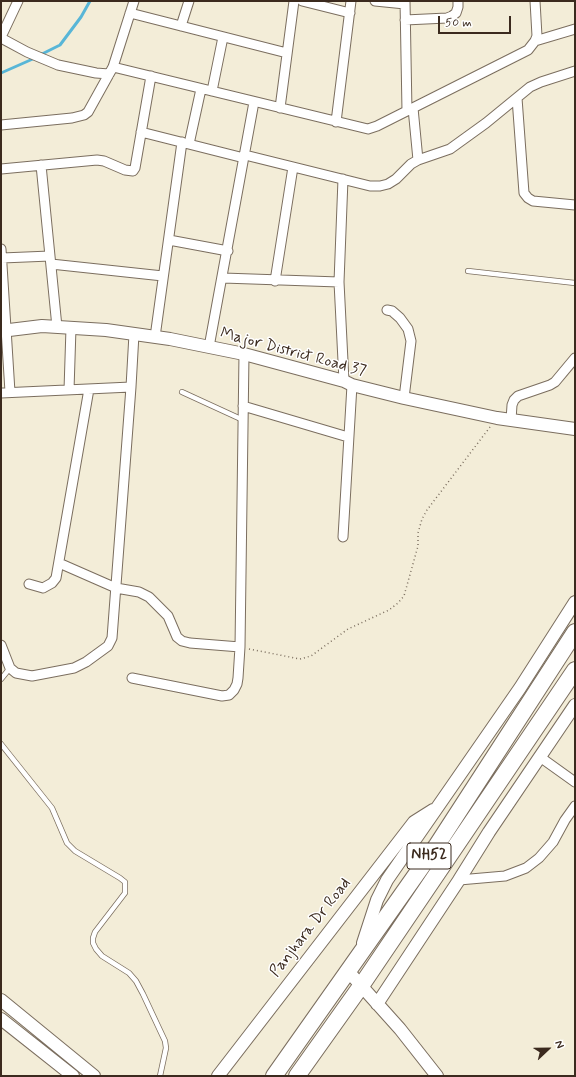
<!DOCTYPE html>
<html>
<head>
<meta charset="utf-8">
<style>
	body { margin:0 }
	#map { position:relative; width:576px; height:1077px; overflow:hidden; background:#f3edd8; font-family:Mynerve,sans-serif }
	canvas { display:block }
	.frame { position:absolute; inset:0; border:2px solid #3b2a1e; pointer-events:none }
	.north { position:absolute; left:528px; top:1029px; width:40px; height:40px; -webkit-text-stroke:3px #fff; paint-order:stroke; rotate:68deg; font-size:11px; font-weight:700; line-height:16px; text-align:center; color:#3b2a1e }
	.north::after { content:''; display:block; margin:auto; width:14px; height:18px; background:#3b2a1e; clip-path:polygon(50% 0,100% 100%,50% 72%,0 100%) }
	.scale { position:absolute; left:438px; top:16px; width:73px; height:18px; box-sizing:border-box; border:2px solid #3b2a1e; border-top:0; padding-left:5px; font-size:12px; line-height:14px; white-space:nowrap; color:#3b2a1e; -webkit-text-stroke:3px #fff; paint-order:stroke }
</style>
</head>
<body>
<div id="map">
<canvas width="576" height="1077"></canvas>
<div class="frame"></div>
<div class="north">N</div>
<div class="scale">50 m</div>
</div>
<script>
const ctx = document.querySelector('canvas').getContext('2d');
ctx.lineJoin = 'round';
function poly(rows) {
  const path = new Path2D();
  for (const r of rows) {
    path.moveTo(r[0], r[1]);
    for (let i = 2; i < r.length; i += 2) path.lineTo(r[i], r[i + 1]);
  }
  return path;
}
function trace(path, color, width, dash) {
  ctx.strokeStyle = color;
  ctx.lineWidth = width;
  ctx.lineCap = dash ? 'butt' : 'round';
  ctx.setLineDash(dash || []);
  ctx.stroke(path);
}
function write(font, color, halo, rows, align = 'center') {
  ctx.font = font + ' Mynerve,sans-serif';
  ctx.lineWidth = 3;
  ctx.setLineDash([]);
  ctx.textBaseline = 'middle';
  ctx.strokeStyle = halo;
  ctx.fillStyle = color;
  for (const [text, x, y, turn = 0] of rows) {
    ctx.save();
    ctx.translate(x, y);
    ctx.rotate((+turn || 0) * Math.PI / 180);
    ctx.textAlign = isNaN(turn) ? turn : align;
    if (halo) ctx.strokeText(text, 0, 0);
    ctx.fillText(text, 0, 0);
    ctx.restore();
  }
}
const stream = poly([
	[40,55,60,45,81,17,90,1],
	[1,73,35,58]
]);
const path = poly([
	[249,649,300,659,311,656,348,629,389,610,398,603,404,596,418,546,418,533,422,519,427,510,490,427]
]);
const lane = poly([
	[468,271,575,283],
	[182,392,243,420],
	[1,679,10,668],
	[1,744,52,808,67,843,75,851,120,878,125,882,125,893,95,932,93,938,93,943,96,949,102,956,129,973,136,981,143,994,165,1041,166,1048,160,1076]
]);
const street = poly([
	[302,1,350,13],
	[375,1,405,4],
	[405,1,407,111],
	[130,13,287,53],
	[405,20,447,18,452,16,456,13,458,7,458,1],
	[181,26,189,1],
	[1,37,18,1],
	[1,38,27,52,58,65,96,73,109,74],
	[535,41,575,29],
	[113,67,368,129,377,126,528,50,535,41,537,36,535,1],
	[212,91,223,37],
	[517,98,524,193,528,198,533,201,575,205],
	[280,108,294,1],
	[413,108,418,160],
	[336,122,351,1],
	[1,125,72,118,84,115,88,112,113,67,134,1],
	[141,132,244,158],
	[189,144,201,89],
	[245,155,370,186,380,186,388,184,396,179,411,164,418,160,450,149,486,123,530,87,541,82,575,71],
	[41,165,57,327],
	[1,169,97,160,104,161,125,170,133,171,135,168,151,76],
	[343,179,339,282,344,381],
	[169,240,228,251],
	[1,249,10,392],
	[2,258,50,256],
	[51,264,163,276],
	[223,278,339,282],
	[275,281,293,167],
	[387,310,392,311,400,318,408,329,411,341,404,398],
	[155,337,182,142],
	[209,347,254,102],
	[69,390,71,328],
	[1,393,131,387],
	[243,406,348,437],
	[511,420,512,405,514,400,518,396,550,385,555,382,575,358],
	[343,537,352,385],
	[59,563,116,588,139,592,149,597,168,616,177,637,182,641,190,643,240,647],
	[29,584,43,588,52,583,56,578,89,389],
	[1,645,10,668,16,673,32,676,74,668,86,662,108,646,112,638,131,387,134,334],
	[132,678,222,696,229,695,234,690,237,684,238,678,240,647,244,354],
	[540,757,575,782],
	[459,880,505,876,526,868,539,858,553,842,565,820,575,806]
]);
const secondary = poly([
	[1,331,42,326,106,330,170,339,244,354,344,381,352,385,404,398,497,418,575,429],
	[363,943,377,900,387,880,520,688,575,602],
	[348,971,400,1029,437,1076],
	[1,1000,94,1076],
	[377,1004,459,880,489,832,575,705],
	[1,1019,73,1076],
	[218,1076,414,822,433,810]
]);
const highway = poly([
	[274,1076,437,845,575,632],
	[297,1076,361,986,575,670]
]);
const shields = [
	[429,856,44]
];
const shieldNames = [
	["NH52",429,856]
];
const streetNames = [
	["Major District Road 37",293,353,15],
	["Panjhara Dr Road",311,928,-52]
];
trace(stream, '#58b6d7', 3);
trace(lane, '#7b6e5f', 6);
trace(street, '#7b6e5f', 11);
trace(secondary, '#7b6e5f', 14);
trace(highway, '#7b6e5f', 18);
trace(path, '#7b6e5f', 1.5, [1, 3]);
trace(lane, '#fff', 4.5);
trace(street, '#fff', 9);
trace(secondary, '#fff', 12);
trace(highway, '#fff', 16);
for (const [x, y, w] of shields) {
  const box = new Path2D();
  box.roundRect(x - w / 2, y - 13, w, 26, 3);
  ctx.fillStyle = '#fff';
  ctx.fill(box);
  trace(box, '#3b2a1e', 1);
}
write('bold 15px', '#3b2a1e', null, shieldNames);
write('16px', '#3b2a1e', '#fff', streetNames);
</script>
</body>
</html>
